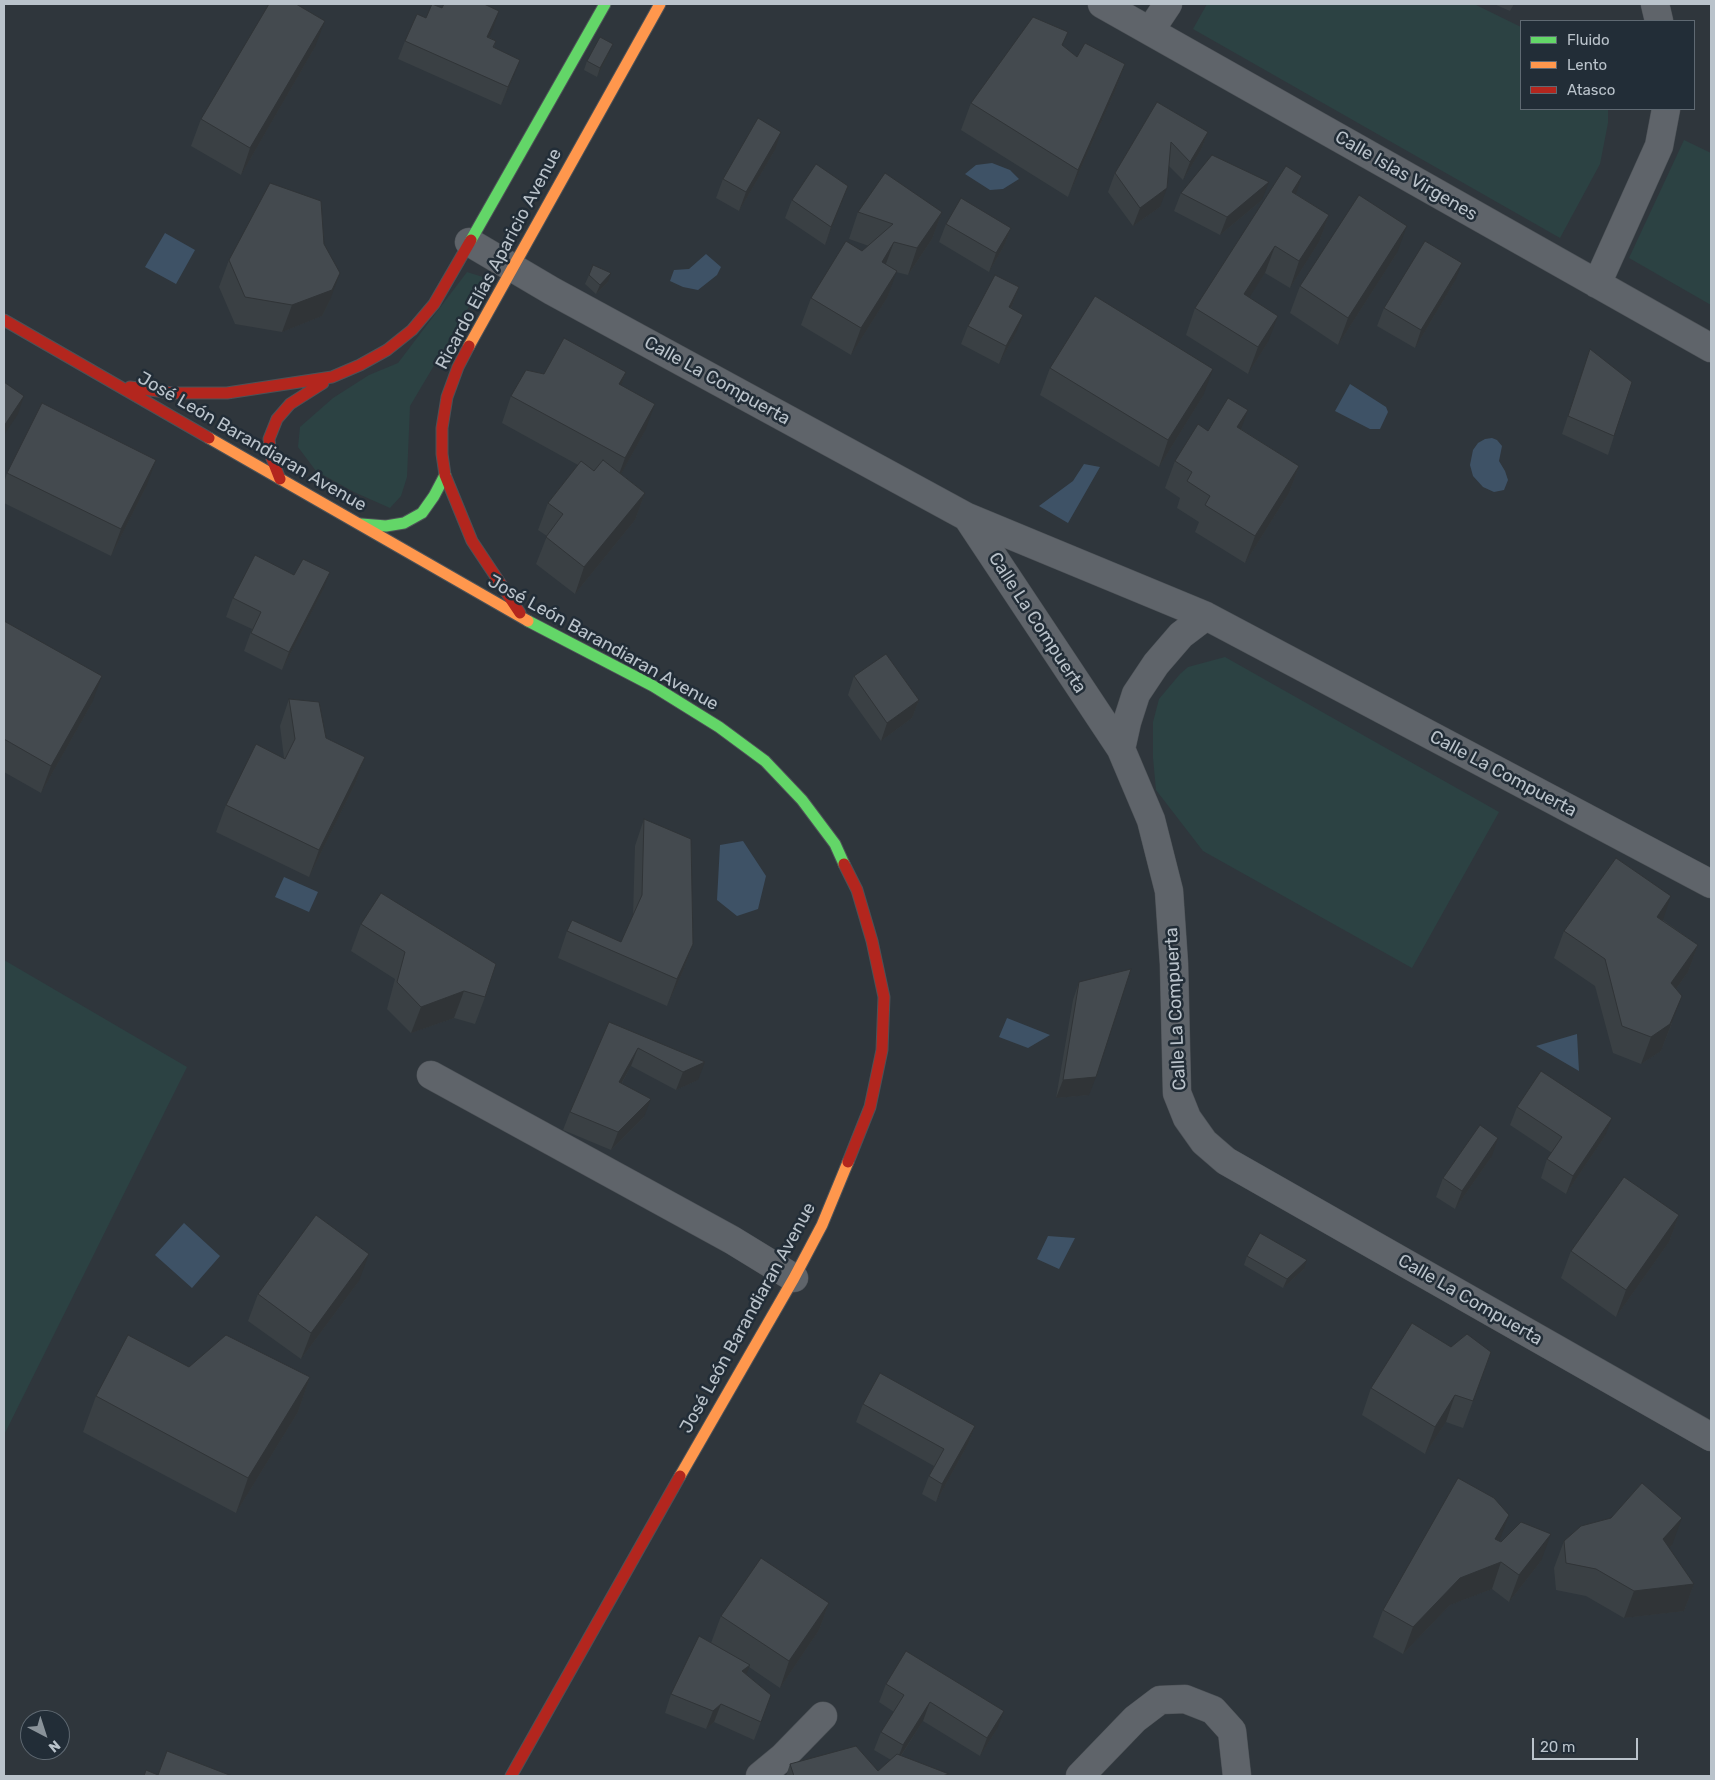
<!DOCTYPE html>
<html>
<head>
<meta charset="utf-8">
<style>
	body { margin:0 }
	#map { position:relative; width:1715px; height:1780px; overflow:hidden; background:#2f363c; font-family:Rubik,sans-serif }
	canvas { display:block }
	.frame { position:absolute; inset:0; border:5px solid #bac3cb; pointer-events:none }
	.legend { position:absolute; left:1520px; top:20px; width:175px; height:90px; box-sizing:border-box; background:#222d37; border:1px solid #5f6972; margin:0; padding:6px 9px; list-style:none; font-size:15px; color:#bac3cb }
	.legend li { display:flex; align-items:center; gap:10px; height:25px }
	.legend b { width:25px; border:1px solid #5f6972 }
	.north { position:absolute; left:20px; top:1710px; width:50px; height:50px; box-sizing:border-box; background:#222d37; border:1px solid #5f6972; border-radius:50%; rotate:140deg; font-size:14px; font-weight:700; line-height:20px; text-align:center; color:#bac3cb }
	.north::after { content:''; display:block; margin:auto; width:18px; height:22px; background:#899299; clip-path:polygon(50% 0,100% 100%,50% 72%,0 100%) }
	.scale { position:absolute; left:1532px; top:1738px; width:106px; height:22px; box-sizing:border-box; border:2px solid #bac3cb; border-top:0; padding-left:6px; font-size:15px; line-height:18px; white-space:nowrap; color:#bac3cb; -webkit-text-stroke:4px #222d37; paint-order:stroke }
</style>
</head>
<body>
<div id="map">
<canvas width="1715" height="1780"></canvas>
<div class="frame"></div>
<ul class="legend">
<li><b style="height:6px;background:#63d668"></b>Fluido</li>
<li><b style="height:6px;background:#ff974d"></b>Lento</li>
<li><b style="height:6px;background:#b3261e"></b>Atasco</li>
</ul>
<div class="north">N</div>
<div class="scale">20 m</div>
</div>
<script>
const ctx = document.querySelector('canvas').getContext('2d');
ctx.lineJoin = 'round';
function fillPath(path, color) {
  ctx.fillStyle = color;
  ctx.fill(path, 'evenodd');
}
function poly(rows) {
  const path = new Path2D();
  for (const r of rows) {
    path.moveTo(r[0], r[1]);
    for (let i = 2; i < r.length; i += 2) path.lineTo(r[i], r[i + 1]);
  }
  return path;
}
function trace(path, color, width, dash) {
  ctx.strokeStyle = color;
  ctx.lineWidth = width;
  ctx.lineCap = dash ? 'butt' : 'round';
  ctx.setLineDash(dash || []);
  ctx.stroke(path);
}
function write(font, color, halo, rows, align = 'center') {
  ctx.font = font + ' Rubik,sans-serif';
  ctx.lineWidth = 5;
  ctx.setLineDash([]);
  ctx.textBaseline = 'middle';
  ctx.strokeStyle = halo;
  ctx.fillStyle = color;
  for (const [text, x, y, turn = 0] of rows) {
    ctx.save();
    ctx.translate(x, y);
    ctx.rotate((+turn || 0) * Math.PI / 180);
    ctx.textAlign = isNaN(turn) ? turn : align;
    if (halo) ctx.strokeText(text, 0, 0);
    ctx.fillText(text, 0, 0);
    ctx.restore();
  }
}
const green = poly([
	[1207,4,1474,4,1521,27,1521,109,1608,109,1608,123,1600,164,1560,238,1193,29],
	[1684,140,1711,153,1711,305,1629,258],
	[467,272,486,278,410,406,407,477,401,496,390,508,354,492,316,471,298,447,300,427,333,398,369,375,398,363],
	[1225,657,1499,812,1412,968,1203,851,1156,790,1153,758,1153,722,1159,699,1180,674,1188,667],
	[4,960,187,1067,4,1435]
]);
const water = poly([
	[992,163,1010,170,1019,179,1003,189,990,190,965,174,976,165],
	[165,233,195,250,176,284,145,267],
	[706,254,721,267,717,275,698,290,683,287,670,281,674,270,689,269],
	[1350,384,1386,407,1388,412,1380,429,1370,429,1335,411],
	[1492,438,1497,440,1502,446,1499,461,1505,471,1508,480,1504,490,1494,492,1483,487,1473,476,1470,465,1473,450,1478,443,1485,439],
	[1084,464,1100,467,1068,523,1039,506,1073,481],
	[743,841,766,876,758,909,737,916,717,900,720,845],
	[284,877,318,892,309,912,275,897],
	[1007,1018,1050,1035,1028,1048,999,1037],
	[1577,1034,1579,1071,1536,1046],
	[184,1223,220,1256,192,1288,155,1255],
	[1048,1236,1075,1238,1059,1269,1037,1259]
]);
const street = poly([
	[1102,4,1711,348],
	[1655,4,1659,21],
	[1150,31,1168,4],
	[469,242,552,291,967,517,1206,616,1711,884],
	[1597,284,1659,146,1666,109],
	[967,517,1121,749,1151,820,1169,891,1174,964,1177,1093,1187,1118,1204,1142,1226,1161,1711,1437],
	[1121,749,1127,722,1136,694,1156,664,1181,635,1206,616],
	[431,1075,732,1240,794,1278],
	[760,1776,783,1757,823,1716],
	[1080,1776,1135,1719,1160,1700,1185,1699,1213,1710,1232,1731,1237,1776]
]);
const fast = poly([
	[471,240,605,4],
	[361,524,386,526,404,523,422,513,434,496,445,475],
	[528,621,653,686,719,727,765,761,802,800,835,844,844,864]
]);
const slow = poly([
	[469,346,660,4],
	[209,438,528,621],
	[680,1476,794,1278,822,1225,848,1162]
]);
const jam = poly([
	[4,320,209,438],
	[469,346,458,367,447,397,442,428,442,454,445,475,472,541,520,613],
	[130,387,172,393,227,393,332,377,360,365,387,350,412,330,434,304,471,240],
	[280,479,271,456,269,439,277,419,290,404,323,383],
	[844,864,857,890,872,941,884,997,882,1050,870,1107,848,1162],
	[511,1776,680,1476]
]);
const wall = poly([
	[1494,4,1514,4,1510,11],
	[442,8,499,11,489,37,496,41,494,47,513,78,501,105,398,59,405,41,426,18],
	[1063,46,1077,57,1125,64,1115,91,1068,197,961,130,971,103],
	[315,47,241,175,191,146,201,119],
	[609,53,597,77,584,70,587,61],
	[1157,102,1208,132,1201,150,1183,180,1169,166,1160,207,1133,226,1108,192,1115,173],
	[775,150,739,211,716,198,723,179],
	[1181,193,1262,200,1220,235,1174,211],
	[1296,194,1329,215,1319,242,1290,288,1265,273,1249,297,1268,342,1248,374,1186,335,1195,308],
	[792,200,841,204,825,245,785,218],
	[858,212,942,212,932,239,908,275,896,272,887,298,851,355,801,325,811,298,869,246,849,239],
	[946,224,1011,228,1004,246,989,272,939,242],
	[324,244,330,300,322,316,282,332,235,324,219,287,229,260],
	[1397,253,1338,345,1290,313,1300,286],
	[589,275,608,282,596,294,585,284],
	[1455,281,1415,348,1377,326,1384,308],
	[1019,287,1011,309,1016,333,999,364,961,344,968,326],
	[1590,349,1614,436,1608,455,1562,434],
	[1050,368,1203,396,1159,467,1040,395],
	[626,372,621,385,645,431,621,474,645,493,635,520,575,594,536,564,547,536,538,530,548,503,578,465,502,423,511,396,544,374],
	[1241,429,1299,466,1289,493,1245,563,1195,532,1199,522,1177,508,1180,498,1165,488,1175,461,1208,431],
	[7,473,146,487,111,556,4,503,4,483],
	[323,590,282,670,244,651,252,629,226,617,233,598],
	[4,621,92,703,41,793,4,772],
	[854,676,919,700,912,718,881,741,848,695],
	[289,699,326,738,365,757,355,784,309,877,216,832,226,805,284,758,280,726],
	[644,819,693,944,683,971,667,1006,558,958,567,931,621,942,633,916,635,846],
	[1663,920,1698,945,1688,972,1676,989,1672,1023,1661,1051,1641,1064,1613,1053,1595,986,1554,958,1564,931],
	[361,924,485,997,475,1024,454,1018,411,1033,387,1009,395,979,351,951],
	[1079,982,1089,1095,1056,1098,1073,1000],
	[609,1022,698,1080,676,1090,631,1066,622,1083,644,1117,611,1150,563,1130,570,1112],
	[1517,1107,1605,1136,1566,1194,1541,1178,1547,1159,1552,1153,1510,1125],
	[1492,1156,1455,1209,1436,1197,1443,1178],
	[1679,1215,1669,1242,1616,1317,1561,1278,1571,1251],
	[1247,1256,1304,1269,1283,1288,1244,1265],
	[359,1281,301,1359,248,1321,258,1294],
	[1451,1347,1491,1352,1463,1428,1446,1422,1425,1454,1362,1415,1371,1388],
	[189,1367,310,1377,298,1412,236,1513,83,1432,96,1396],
	[863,1404,975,1426,968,1444,936,1502,922,1494,929,1476,934,1466,856,1422],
	[1500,1541,1541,1561,1509,1602,1492,1589,1450,1605,1403,1654,1373,1637,1383,1610],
	[1564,1541,1672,1545,1669,1548,1694,1584,1684,1611,1624,1618,1586,1596,1556,1590,1554,1568],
	[829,1603,819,1630,780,1688,749,1667,746,1674,771,1695,754,1740,714,1722,706,1729,665,1713,671,1694,711,1643,721,1616],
	[886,1684,997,1729,980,1756,923,1721,901,1756,949,1774,948,1776,786,1776,790,1764,878,1771,891,1760,874,1750,881,1732,894,1712,879,1702]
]);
const shadedWall = poly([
	[499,11,493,29,481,55,487,37],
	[325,21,315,47,241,175,250,148],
	[613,44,609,53,597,77,600,68],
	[520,60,513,78,501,105,508,87],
	[1125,64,1115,91,1068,197,1078,170],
	[781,132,775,150,739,211,746,192],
	[1208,132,1201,150,1183,180,1190,162],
	[1302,176,1293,203,1292,192],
	[1269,182,1262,200,1220,235,1227,217],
	[848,186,841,204,825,245,831,227],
	[1167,188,1160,207,1133,226,1140,208],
	[942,212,932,239,908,275,917,248],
	[1329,215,1319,242,1290,288,1299,261],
	[1407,226,1397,253,1338,345,1348,318],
	[1011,228,1004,246,989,272,996,253],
	[894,242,884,269,882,262],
	[1275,246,1265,273,1234,321,1244,294],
	[1462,263,1455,281,1415,348,1421,330],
	[897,271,887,298,851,355,861,328],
	[340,273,330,300,322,316,282,332,292,305],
	[611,273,608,282,596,294,600,285],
	[1019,287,1012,306,1002,326,1009,307],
	[1023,315,1016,333,999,364,1006,346],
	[1278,316,1268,342,1248,374,1258,347],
	[1213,369,1203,396,1159,467,1168,440],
	[626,372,616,399,619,384],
	[24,396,18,414,4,435,4,426],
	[655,404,645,431,615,485,625,458],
	[1248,410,1238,437,1237,427],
	[156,460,146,487,111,556,121,529],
	[1299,466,1289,493,1245,563,1255,536],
	[645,493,635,520,575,594,584,567],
	[330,572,323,590,282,670,289,652],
	[102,676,92,703,41,793,51,766],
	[919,700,912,718,881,741,887,723],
	[365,757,355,784,309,877,319,850],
	[1671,896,1662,923,1657,917],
	[693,944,683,971,667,1006,677,979],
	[1698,945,1688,972,1661,1010,1671,983],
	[464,991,454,1018,411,1033,421,1007],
	[1682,996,1661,1051,1641,1064,1651,1037],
	[638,1048,631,1066,612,1100,619,1082],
	[705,1062,698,1080,676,1090,683,1072],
	[1096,1077,1089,1095,1056,1098,1063,1080],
	[651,1099,644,1117,611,1150,618,1132],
	[1612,1118,1605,1136,1566,1194,1573,1176],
	[1498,1138,1492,1156,1455,1209,1462,1191],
	[1679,1215,1669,1242,1616,1317,1626,1290],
	[369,1254,359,1281,301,1359,311,1333],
	[1307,1260,1304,1269,1283,1288,1287,1279],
	[310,1377,298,1412,236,1513,248,1478],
	[1455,1395,1446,1422,1425,1454,1435,1427],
	[975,1426,968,1444,936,1502,942,1484],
	[1509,1515,1499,1542,1495,1539],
	[1682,1518,1672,1545,1653,1566,1663,1539],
	[1551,1534,1541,1561,1509,1602,1519,1575],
	[1501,1562,1492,1589,1450,1605,1403,1654,1413,1627,1460,1578],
	[1694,1584,1684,1611,1624,1618,1634,1591],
	[829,1603,819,1630,780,1688,789,1661],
	[750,1665,743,1683,742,1671],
	[930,1702,923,1721,896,1763,903,1745],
	[721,1704,714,1722,706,1729,713,1711],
	[1004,1711,997,1729,980,1756,987,1738]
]);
const building = poly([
	[269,4,296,4,325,21,250,148,201,119,269,4],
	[432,4,442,8,444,4,484,4,499,11,487,37,496,41,493,47,520,60,508,87,405,41,417,14,426,18,432,4],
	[1033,17,1068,32,1062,45,1077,57,1085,43,1125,64,1078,170,971,103,1033,17],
	[600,37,613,44,600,68,587,61,600,37],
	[1157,102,1208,132,1190,162,1171,142,1167,188,1140,208,1115,173,1157,102],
	[758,118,781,132,746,192,723,179,758,118],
	[1212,155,1269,182,1227,217,1181,193,1212,155],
	[816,164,848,186,831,227,792,200,816,164],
	[1286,166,1302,176,1292,192,1329,215,1299,261,1275,246,1244,294,1278,316,1258,347,1195,308,1286,166],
	[885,173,942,212,917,248,894,242,882,262,897,271,861,328,811,298,846,241,862,251,893,224,858,212,885,173],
	[270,183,321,201,324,244,340,273,332,290,292,305,245,297,229,260,270,183],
	[1359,195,1407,226,1348,318,1300,286,1359,195],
	[961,198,1011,228,996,253,946,224,961,198],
	[1425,241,1462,263,1421,330,1384,308,1425,241],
	[593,265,611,273,600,285,589,275,593,265],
	[995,275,1019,287,1009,307,1023,315,1006,346,968,326,995,275],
	[1095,296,1213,369,1168,440,1050,368,1095,296],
	[564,338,626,372,619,384,655,404,625,458,511,396,526,370,544,374,564,338],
	[1590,349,1632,382,1614,436,1568,416,1590,349],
	[4,382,24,396,4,426,4,382],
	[1228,398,1248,410,1237,427,1299,466,1255,536,1205,505,1210,496,1187,481,1192,472,1175,461,1198,424,1208,431,1228,398],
	[42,403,156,460,121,529,7,473,42,403],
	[603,460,645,493,584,567,546,537,563,514,548,503,581,461,594,471,603,460],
	[255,555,294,575,303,559,330,572,289,652,251,633,261,612,233,598,255,555],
	[4,621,102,676,51,766,4,739,4,621],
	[886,654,919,700,887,723,854,676,886,654],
	[289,699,319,702,326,738,365,757,319,850,226,805,256,744,285,759,295,739,289,699],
	[644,819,691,839,693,944,677,979,567,931,572,920,621,942,642,895,644,819],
	[1616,858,1671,896,1657,917,1698,945,1671,983,1682,996,1670,1024,1651,1037,1622,1026,1605,959,1564,931,1616,858],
	[381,893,496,964,485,997,464,991,421,1007,397,982,405,952,361,924,381,893],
	[1131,969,1096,1077,1063,1080,1079,982,1131,969],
	[609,1022,705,1062,683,1072,638,1048,619,1082,651,1099,618,1132,570,1112,609,1022],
	[1541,1071,1612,1118,1573,1176,1547,1159,1562,1137,1517,1107,1541,1071],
	[1480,1125,1498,1138,1462,1191,1443,1178,1480,1125],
	[1624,1177,1679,1215,1626,1290,1571,1251,1624,1177],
	[316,1215,369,1254,311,1333,258,1294,316,1215],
	[1260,1233,1307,1260,1287,1279,1247,1256,1260,1233],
	[1412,1323,1451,1347,1467,1334,1491,1352,1473,1401,1455,1395,1435,1427,1371,1388,1412,1323],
	[128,1335,189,1367,226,1335,310,1377,248,1478,96,1396,128,1335],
	[880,1373,975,1426,942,1484,929,1476,944,1449,863,1404,880,1373],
	[1458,1478,1494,1498,1509,1515,1495,1539,1501,1542,1521,1522,1551,1534,1519,1575,1501,1562,1460,1578,1413,1627,1383,1610,1458,1478],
	[1642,1483,1682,1518,1663,1539,1694,1584,1634,1591,1596,1569,1566,1563,1564,1541,1581,1526,1611,1518,1642,1483],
	[761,1558,829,1603,789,1661,721,1616,761,1558],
	[699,1636,750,1665,742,1671,771,1695,761,1722,721,1704,713,1711,671,1694,699,1636],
	[906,1651,1004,1711,987,1738,930,1702,903,1745,881,1732,904,1695,886,1684,906,1651],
	[856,1746,878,1771,897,1754,949,1774,942,1776,794,1776,790,1764,856,1746],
	[167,1751,232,1776,144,1776,146,1770,158,1775,167,1751]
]);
const streetNames = [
	["Calle Islas Virgenes",1406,176,30],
	["Ricardo Elías Aparicio Avenue",499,259,-62],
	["Calle La Compuerta",717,381,29],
	["José León Barandiaran Avenue",252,442,30],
	["Calle La Compuerta",1037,623,57],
	["José León Barandiaran Avenue",603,643,29],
	["Calle La Compuerta",1503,774,28],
	["Calle La Compuerta",1176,1009,-93],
	["Calle La Compuerta",1470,1300,30],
	["José León Barandiaran Avenue",748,1318,-61]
];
fillPath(green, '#2c4243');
fillPath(water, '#3e5266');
trace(street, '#4d5257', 29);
trace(fast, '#4d5257', 13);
trace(slow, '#4d5257', 13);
trace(jam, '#4d5257', 13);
trace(street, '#5f646a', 28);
trace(fast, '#63d668', 11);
trace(slow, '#ff974d', 11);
trace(jam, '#b3261e', 11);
fillPath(wall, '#3a4044');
fillPath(shadedWall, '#303437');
fillPath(building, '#444a4f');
trace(building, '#303437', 1);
write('18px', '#bac3cb', '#222d37', streetNames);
</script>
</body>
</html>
